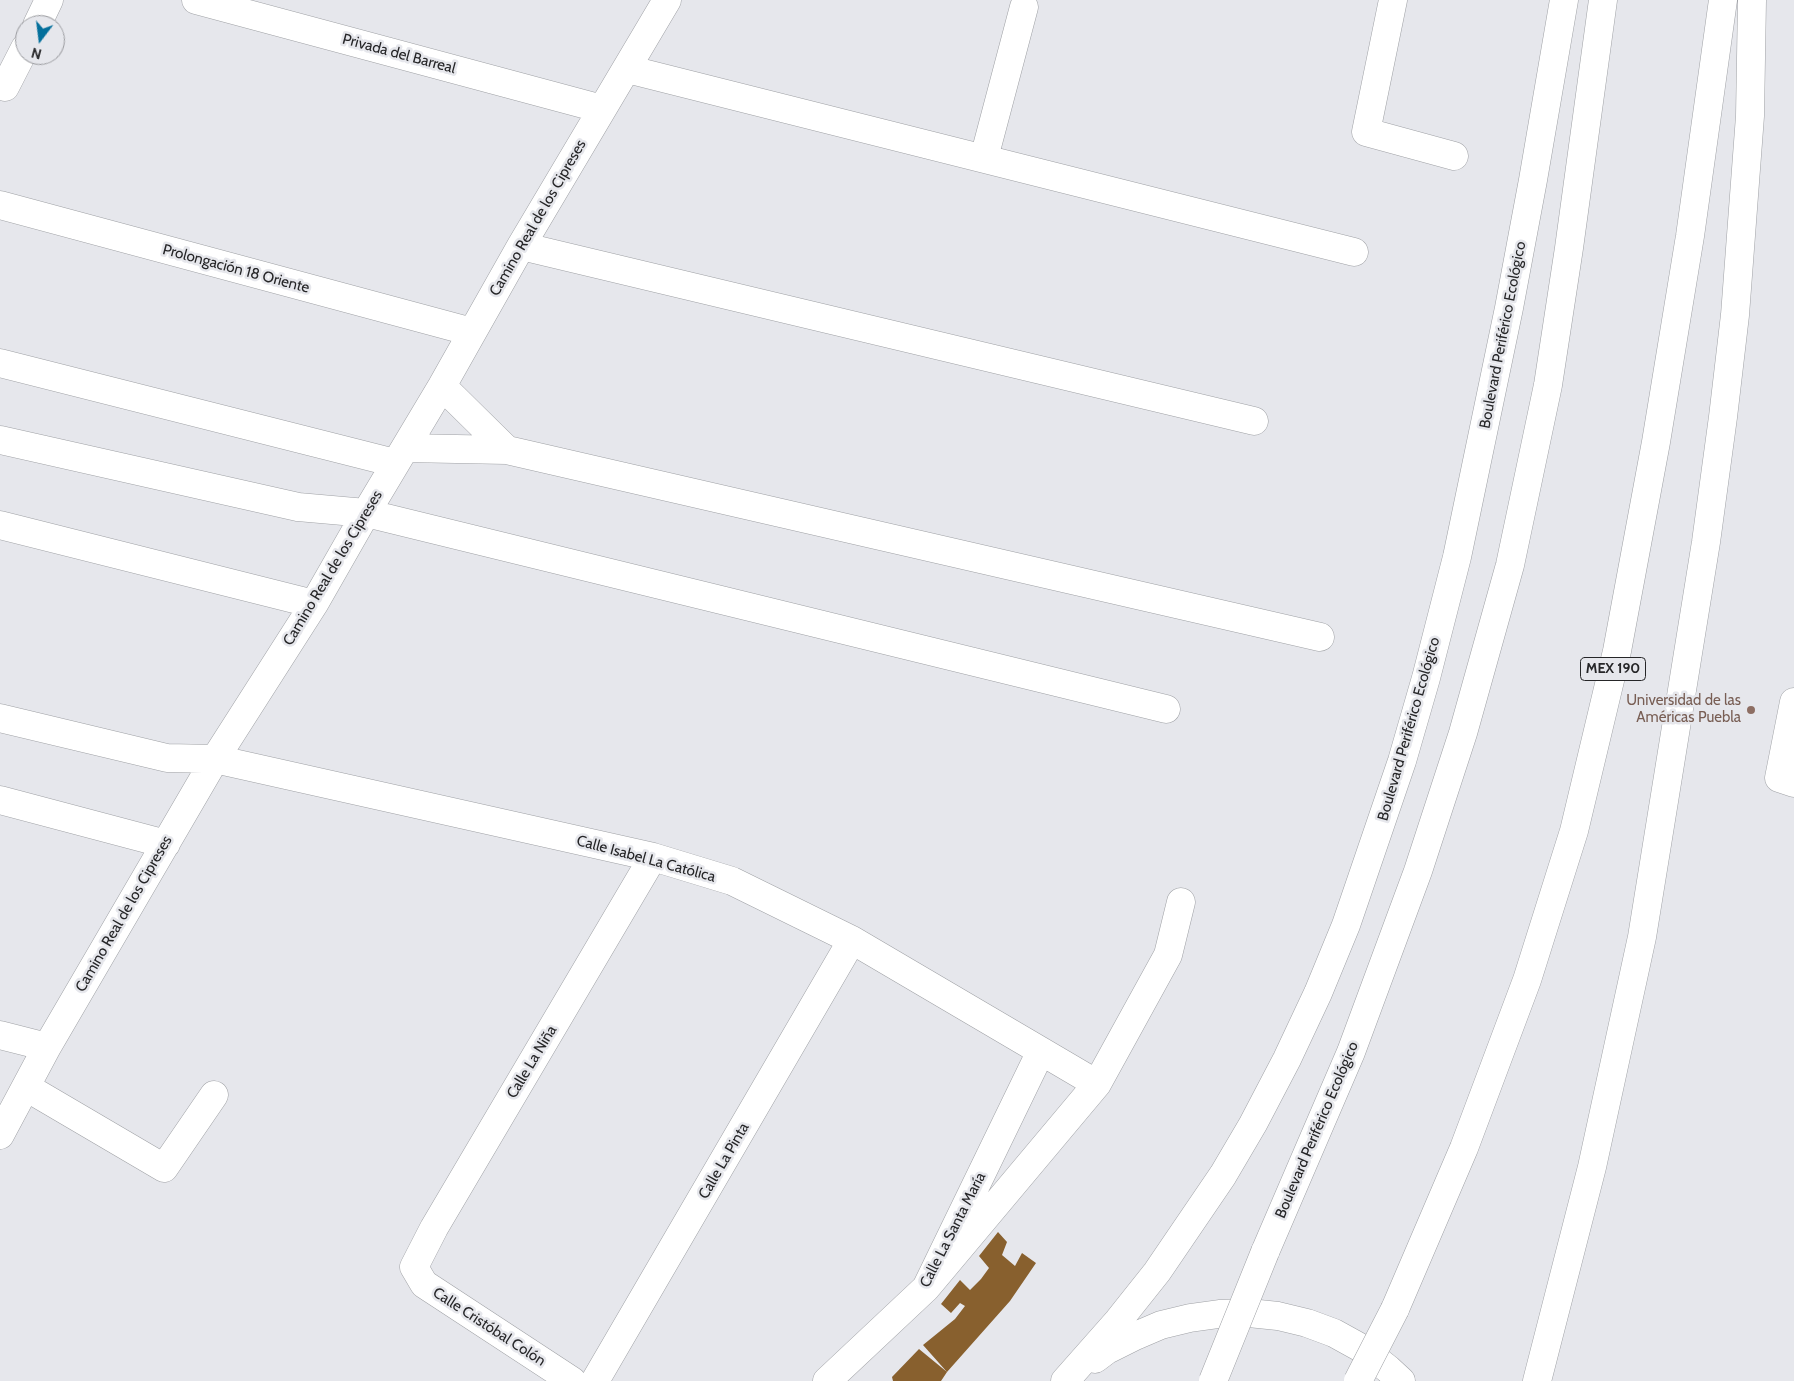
<!DOCTYPE html>
<html>
<head>
<meta charset="utf-8">
<style>
	body { margin:0 }
	#map { position:relative; width:1794px; height:1381px; overflow:hidden; background:#e6e7ec; font-family:Cabin,sans-serif }
	canvas { display:block }
	.north { position:absolute; left:15px; top:15px; width:50px; height:50px; box-sizing:border-box; background:#e6e7ec; border:1px solid #999a9e; border-radius:50%; rotate:195deg; font-size:14px; font-weight:700; line-height:20px; text-align:center; color:#262628 }
	.north::after { content:''; display:block; margin:auto; width:18px; height:22px; background:#04709c; clip-path:polygon(50% 0,100% 100%,50% 72%,0 100%) }
</style>
</head>
<body>
<div id="map">
<canvas width="1794" height="1381"></canvas>
<div class="north">N</div>
</div>
<script>
const ctx = document.querySelector('canvas').getContext('2d');
ctx.lineJoin = 'round';
function fillPath(path, color) {
  ctx.fillStyle = color;
  ctx.fill(path, 'evenodd');
}
function poly(rows) {
  const path = new Path2D();
  for (const r of rows) {
    path.moveTo(r[0], r[1]);
    for (let i = 2; i < r.length; i += 2) path.lineTo(r[i], r[i + 1]);
  }
  return path;
}
function trace(path, color, width, dash) {
  ctx.strokeStyle = color;
  ctx.lineWidth = width;
  ctx.lineCap = dash ? 'butt' : 'round';
  ctx.setLineDash(dash || []);
  ctx.stroke(path);
}
function write(font, color, halo, rows, align = 'center') {
  ctx.font = font + ' Cabin,sans-serif';
  ctx.lineWidth = 5;
  ctx.setLineDash([]);
  ctx.textBaseline = 'middle';
  ctx.strokeStyle = halo;
  ctx.fillStyle = color;
  for (const [text, x, y, turn = 0] of rows) {
    ctx.save();
    ctx.translate(x, y);
    ctx.rotate((+turn || 0) * Math.PI / 180);
    ctx.textAlign = isNaN(turn) ? turn : align;
    if (halo) ctx.strokeText(text, 0, 0);
    ctx.fillText(text, 0, 0);
    ctx.restore();
  }
}
const building = poly([
	[998,1232,1007,1242,1002,1255,1015,1266,1022,1253,1036,1263,1010,1301,947,1372,923,1345,955,1319,965,1306,960,1303,951,1313,941,1304,960,1280,970,1290,981,1279,989,1268,979,1256],
	[919,1349,947,1372,941,1381,893,1381,892,1377]
]);
const minor = poly([
	[196,0,602,109],
	[1393,0,1366,132,1454,156],
	[37,25,49,0],
	[627,69,1354,252],
	[5,87,25,48],
	[984,158,1024,7],
	[0,205,472,332],
	[521,246,1254,421],
	[0,363,395,463],
	[442,386,507,450],
	[0,440,298,507,366,513,1166,709],
	[405,448,507,450,1320,637],
	[0,525,314,604],
	[1794,702,1779,778,1794,783],
	[0,718,167,758,215,759,653,857,732,881,852,940,1097,1084],
	[0,800,166,844],
	[0,1035,47,1047],
	[26,1087,164,1168,214,1095],
	[0,1135,47,1047,215,759,314,604,366,513,442,386,521,246,667,0],
	[926,1288,1097,1084,1168,955,1181,902],
	[572,1381,424,1284,414,1267,434,1228,653,857],
	[595,1381,852,940],
	[827,1381,926,1288,1041,1051]
]);
const highway = poly([
	[1265,1252,1351,1052,1418,871,1463,733,1510,565,1548,385,1569,248,1603,0],
	[1395,1309,1464,1148,1527,980,1574,831,1617,651,1656,442,1690,236,1723,0],
	[1095,1359,1107,1350,1133,1337,1161,1325,1190,1318,1219,1314,1249,1313,1278,1316,1307,1323,1334,1333,1363,1349,1388,1369,1401,1381],
	[1065,1381,1118,1321,1157,1272,1223,1175,1253,1124,1287,1059,1318,993,1346,925,1402,761,1426,678,1457,557,1509,308,1533,180,1564,0],
	[1537,1381,1592,1167,1642,937,1706,542,1723,417,1735,315,1750,116,1752,0]
]);
const highwayBridge = poly([
	[1213,1381,1265,1252],
	[1358,1381,1395,1309]
]);
const markers = [
	[1751,710,5,"#8d6e63"]
];
const shields = [
	[1613,669,65]
];
const shieldNames = [
	["MEX 190",1613,669]
];
const streetNames = [
	["Privada del Barreal",399,54,15],
	["Camino Real de los Cipreses",538,218,-60],
	["Prolongación 18 Oriente",236,269,15],
	["Boulevard Periférico Ecológico",1503,335,-79],
	["Camino Real de los Cipreses",333,568,-59],
	["Boulevard Periférico Ecológico",1409,729,-74],
	["Calle Isabel La Católica",646,859,15],
	["Camino Real de los Cipreses",124,914,-60],
	["Calle La Niña",532,1062,-59],
	["Boulevard Periférico Ecológico",1317,1130,-67],
	["Calle La Pinta",724,1161,-60],
	["Calle La Santa María",953,1230,-63],
	["Calle Cristóbal Colón",489,1327,33]
];
const educationNames = [
	["Universidad de las",1741,701],
	["Américas Puebla",1741,718]
];
fillPath(building, '#88602e');
trace(minor, '#9fa1a5', 29);
trace(highway, '#9fa1a5', 29);
trace(minor, '#fff', 28);
trace(highway, '#fff', 28);
trace(highwayBridge, '#9fa1a5', 29, []);
trace(highwayBridge, '#fff', 28);
for (const [x, y, r, color] of markers) {
  const dot = new Path2D();
  dot.arc(x, y, r, 0, 2 * Math.PI);
  ctx.fillStyle = color;
  ctx.fill(dot);
  trace(dot, '#e6e7ec', 2);
}
for (const [x, y, w] of shields) {
  const box = new Path2D();
  box.roundRect(x - w / 2, y - 11.5, w, 23, 4);
  ctx.fillStyle = '#e6e7ec';
  ctx.fill(box);
  trace(box, '#262628', 1);
}
write('bold 14px', '#262628', null, shieldNames);
write('15px', '#262628', '#e6e7ec', streetNames);
write('15px', '#785e54', '#e6e7ec', educationNames, 'right');
</script>
</body>
</html>
